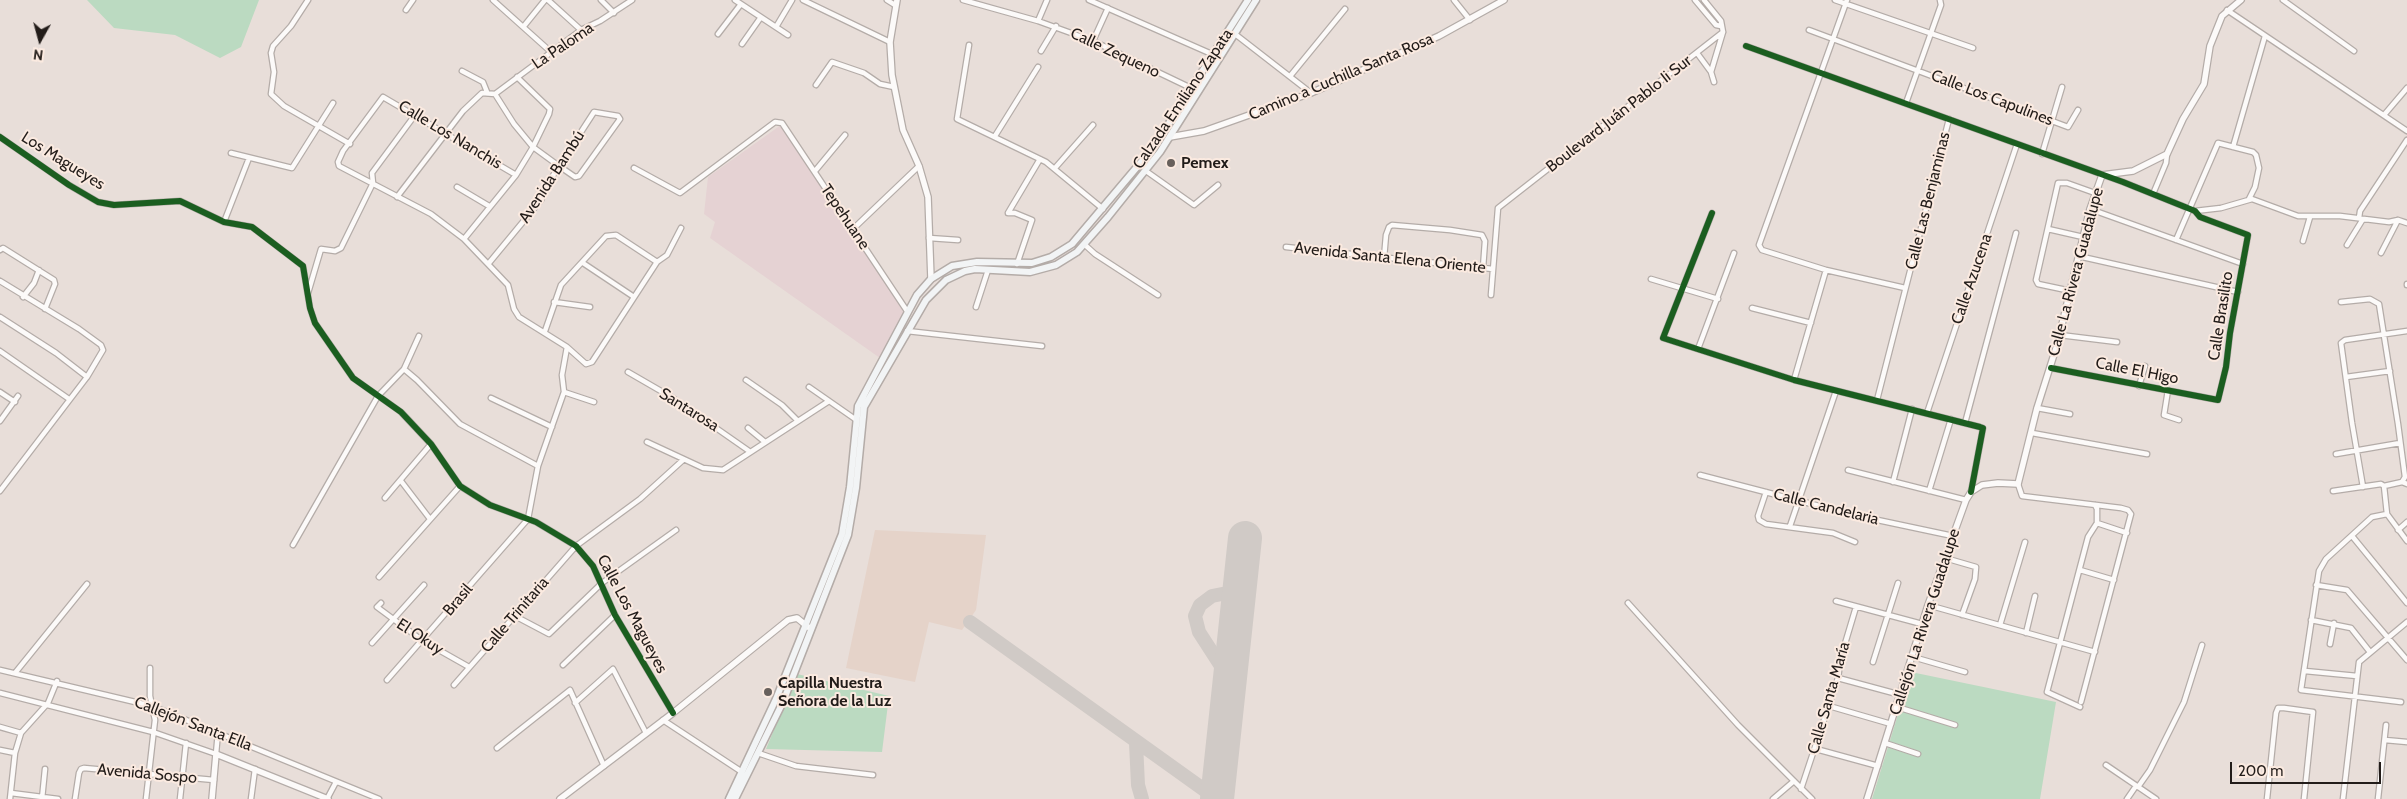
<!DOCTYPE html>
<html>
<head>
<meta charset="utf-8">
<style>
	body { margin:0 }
	#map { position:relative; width:2407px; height:799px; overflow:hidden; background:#e8ded9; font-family:Cabin,sans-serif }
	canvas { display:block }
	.north { position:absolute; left:15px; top:15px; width:50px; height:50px; -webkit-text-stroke:4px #fbeae0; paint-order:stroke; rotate:187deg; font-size:14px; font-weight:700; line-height:20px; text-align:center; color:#221c19 }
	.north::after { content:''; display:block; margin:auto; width:18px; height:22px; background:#221c19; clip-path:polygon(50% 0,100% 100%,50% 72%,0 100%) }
	.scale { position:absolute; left:2230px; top:762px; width:151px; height:22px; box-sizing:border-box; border:2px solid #221c19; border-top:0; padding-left:6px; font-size:15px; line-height:18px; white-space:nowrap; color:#221c19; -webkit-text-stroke:4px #fbeae0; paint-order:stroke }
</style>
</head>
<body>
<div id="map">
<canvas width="2407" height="799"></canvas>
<div class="north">N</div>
<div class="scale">200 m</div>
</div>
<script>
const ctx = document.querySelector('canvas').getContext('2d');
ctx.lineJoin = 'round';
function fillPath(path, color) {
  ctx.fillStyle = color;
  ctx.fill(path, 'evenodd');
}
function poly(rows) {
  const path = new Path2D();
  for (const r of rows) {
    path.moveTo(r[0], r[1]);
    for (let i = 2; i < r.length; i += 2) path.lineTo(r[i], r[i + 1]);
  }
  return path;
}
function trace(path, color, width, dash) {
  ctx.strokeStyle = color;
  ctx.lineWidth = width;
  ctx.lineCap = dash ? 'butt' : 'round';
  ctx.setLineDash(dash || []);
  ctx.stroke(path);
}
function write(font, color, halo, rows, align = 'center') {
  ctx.font = font + ' Cabin,sans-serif';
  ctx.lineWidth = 4;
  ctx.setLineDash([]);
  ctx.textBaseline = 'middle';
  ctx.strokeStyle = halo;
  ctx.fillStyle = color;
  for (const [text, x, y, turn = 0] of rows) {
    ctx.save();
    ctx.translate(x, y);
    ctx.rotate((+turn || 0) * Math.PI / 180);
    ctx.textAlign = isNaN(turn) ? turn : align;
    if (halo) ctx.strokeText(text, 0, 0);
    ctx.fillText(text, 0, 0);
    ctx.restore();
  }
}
const built = poly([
	[875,530,986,535,976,610,962,630,929,622,915,682,846,668]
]);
const industrial = poly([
	[781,125,852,228,904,313,880,358,710,238,715,222,704,214,708,177]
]);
const green = poly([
	[87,0,259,0,241,47,220,58,175,35,114,28],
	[1911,672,2056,702,2040,799,1872,799],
	[797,674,889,696,882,752,766,749]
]);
const taxiway = poly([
	[970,622,1217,799],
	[1230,680,1199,632,1195,616,1200,605,1212,596,1222,594,1238,595],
	[1136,743,1138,785,1142,799]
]);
const runway = poly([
	[1217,799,1245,538]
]);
const minor = poly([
	[308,0,291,26,273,46,271,53,274,72,271,94,284,106,350,144],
	[493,0,551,52],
	[548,0,581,30],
	[601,0,614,13],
	[735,0,788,35],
	[803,0,890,42],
	[887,0,895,5],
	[963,0,1038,21,1093,41,1191,88],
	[1089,0,1214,55],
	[1454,0,1470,20],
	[1695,0,1716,25,1721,26],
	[1704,0,1721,21,1723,32,1711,72],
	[1835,0,1973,48],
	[1847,0,1759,245,1762,250,1826,270,1905,288],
	[2283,0,2354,51],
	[406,10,413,0],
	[2227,10,2407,131],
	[1038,21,1047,0],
	[524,26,545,0],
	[776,27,792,0],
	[1809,30,2068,127,2078,110],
	[718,34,741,4],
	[1235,34,1311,93],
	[1093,41,1108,8],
	[742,44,761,17],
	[969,45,957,119,1046,162,1103,209],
	[1746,46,2123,182,2195,211,2200,217,2248,235,2230,333,2226,367,2218,400,2051,368],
	[1041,51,1056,26],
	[1697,53,1711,72,1714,82],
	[462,71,483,82,487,92],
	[1291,75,1345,9],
	[816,85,832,62,864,73,880,84,894,87],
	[495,94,581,30,600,21,632,0],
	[1906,103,1941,5,1940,0],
	[2384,115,2407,88],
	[995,136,1038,67],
	[0,137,69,185,98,202,114,205,180,201,224,222,252,227,303,266,310,308,315,323,353,378,401,412,431,444,460,486,490,505,536,522,576,546,593,566,615,615,673,713],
	[2233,147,2265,36],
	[231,153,292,168,333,103],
	[2042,154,2062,87],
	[634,168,680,193,775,122,782,123,907,311],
	[1055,168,1093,125],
	[815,171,845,135],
	[1146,171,1194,205,1218,185],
	[457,187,489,206],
	[2153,194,2166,163,2167,154],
	[397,197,463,111,482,93,495,94],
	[2090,209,2243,264],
	[2195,211,2221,208,2252,199,2298,216,2340,216,2389,222,2398,220,2407,223],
	[1712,213,1663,338,1794,380,1980,427,1983,428,1971,492],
	[2359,218,2360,211,2407,140],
	[224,222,249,158],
	[854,228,919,166],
	[2048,229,2083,237],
	[929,238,958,240],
	[464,239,516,175,533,147,549,114,550,109,517,77],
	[2176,240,2218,143,2253,152,2256,155,2259,168,2255,187,2249,199],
	[2303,241,2310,217],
	[1084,244,1095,254,1158,295],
	[2347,245,2363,219],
	[1286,247,1493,269],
	[0,250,3,248,54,280,55,284,45,309],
	[2381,253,2398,220],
	[2078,256,2238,292],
	[1384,258,1386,235,1389,227,1392,225,1450,230,1482,235,1485,241,1483,268],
	[489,263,541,200,549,182,559,166,594,112,618,116,620,119,579,176,575,177,559,166,533,147,514,124,495,94],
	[583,263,634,297],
	[1017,264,1032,220,1015,213,1008,213,1040,159],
	[1651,279,1718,299],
	[0,281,79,329,101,345,103,350,87,377,0,491],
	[2407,284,2407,285],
	[2071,291,2038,284,2036,280,2058,183,2067,183,2095,193],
	[308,293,321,249,335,251,341,248,373,183,372,173,415,115],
	[1491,295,1498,208,1723,32],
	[23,297,34,283,39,270],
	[554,302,590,307],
	[2341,302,2370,299,2379,304,2398,424,2405,477,2402,482],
	[976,307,988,270],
	[1752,308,1811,323],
	[0,317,56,353,87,377],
	[545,331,561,285,606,236,616,235,657,262],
	[907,331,1042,346],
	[2060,335,2117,342],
	[567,347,586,364,592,362,657,262,667,255,681,228],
	[1698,349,1734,253],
	[0,351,69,399],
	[404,369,417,380,460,424,538,466],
	[628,372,673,398,749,451],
	[2346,377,2390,371],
	[746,380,782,405,798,421],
	[1794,380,1826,270],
	[2139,386,2145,366],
	[809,387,855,419],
	[2168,390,2164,415,2179,420],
	[0,392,15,402],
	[564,392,594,402],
	[491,398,552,427],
	[1877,400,1949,119],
	[2037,408,2070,414],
	[1927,413,2017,144],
	[0,421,18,396],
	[1965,423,2016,233],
	[748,428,765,442],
	[2032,433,2147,454],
	[647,442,703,468,723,470,829,401],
	[2336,454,2400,443],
	[1848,470,1966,500],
	[1700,475,1854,515,1953,536],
	[401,481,430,519],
	[1893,482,1912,409],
	[2018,484,2022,496,2121,508,2128,510,2131,514,2081,702],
	[2384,486,2402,482,2407,484],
	[2363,487,2352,423,2341,343,2345,340,2407,331],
	[1929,491,1951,419],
	[2333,491,2381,484,2384,486,2387,514,2407,541],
	[1766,492,1758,516,1759,520,1766,524,1833,533,1855,542],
	[385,498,431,444],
	[2387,514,2372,517,2326,559,2319,571,2301,690,2401,702],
	[2097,523,2127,533],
	[1790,526,1836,391],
	[2398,530,2407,522],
	[2352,536,2407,603],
	[293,545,378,396,404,369,419,336],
	[1945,558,1976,567,1975,579,1962,615],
	[2080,570,2114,580],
	[379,577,460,486],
	[2316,585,2347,590,2407,660],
	[1836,601,1922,624],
	[381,603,377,607,423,641,469,667],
	[1628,603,1738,725,1812,799],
	[1928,605,2095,652],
	[513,615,549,634,602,583,676,530],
	[2311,620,2351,628,2370,652],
	[2000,625,2025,542],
	[2026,633,2035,596],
	[372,643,424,585],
	[2330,644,2334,623],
	[1913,657,1965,672],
	[1873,662,1898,583],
	[563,665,615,615],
	[0,670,152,706,379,799],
	[2305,671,2357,676],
	[15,673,87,584],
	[1838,678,1901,695],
	[387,680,528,519,538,466,564,392,562,375,567,347,519,317,514,309,508,285,464,239,431,214,339,166,338,162,343,151,383,97,516,175],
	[454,685,576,546,640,499,683,460],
	[0,693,153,732,216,754,218,732],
	[575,703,613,669,646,733],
	[1829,706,1891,724],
	[1897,707,1955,725],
	[2080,707,2047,692,2088,537,2097,523,2097,509,2095,505],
	[663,720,742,772],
	[0,727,21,733],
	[2385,740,2407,742],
	[1885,743,1918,754],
	[497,748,570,690,604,766],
	[1816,749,1878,766],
	[0,750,15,753],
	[758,753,796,766,873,775],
	[2106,765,2156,799],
	[2138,787,2150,770,2184,702,2202,645],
	[1801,789,1838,678,1841,657,1856,607],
	[11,793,58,799],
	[10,799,15,753,21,733,48,703,57,681],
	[42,799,45,769],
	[75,799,79,773,81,769,84,768,214,780],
	[146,799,155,720,150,696,150,668],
	[180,799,186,743],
	[251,799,255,769],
	[327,799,336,782],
	[1773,799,1794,781],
	[2127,799,2136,786],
	[2267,799,2276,713,2278,708,2284,708,2313,712,2304,799],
	[2343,799,2359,662,2407,622],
	[2378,799,2386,725]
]);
const tertiary = poly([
	[897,0,890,42,892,75,903,130,919,166,928,197,931,279],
	[1170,137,1204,131,1311,93,1439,36,1504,0],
	[212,799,216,754,328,799],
	[560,799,673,713,788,620,797,618,808,627],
	[1867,799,1928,605,1966,500,1971,492,1982,485,1998,483,2018,484,2037,408,2057,345,2090,209,2102,175,2133,171,2167,154,2183,119,2204,84,2210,46,2222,16,2241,0]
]);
const secondary = poly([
	[729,799,776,699,842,534,850,487,858,406,917,295,931,279,952,266,977,262,1032,263,1051,257,1072,244,1153,148,1248,0],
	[735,799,783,702,848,535,856,488,864,407,926,300,946,280,965,271,975,269,1030,272,1056,265,1077,252,1108,217,1160,152,1256,0]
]);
const cycleway = poly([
	[1746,46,2123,182,2195,211,2200,217,2248,235,2230,333,2226,367,2218,400,2051,368],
	[0,137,69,185,98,202,114,205,180,201,224,222,252,227,303,266,310,308,315,323,353,378,401,412,431,444,460,486,490,505,536,522,576,546,593,566,615,615,673,713],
	[1712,213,1663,338,1794,380,1980,427,1983,428,1971,492]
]);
const markers = [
	[1171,163,5,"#67605c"],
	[768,692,5,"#67605c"]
];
const streetNames = [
	["La Paloma",563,46,-34],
	["Calle Zequeno",1115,53,25],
	["Camino a Cuchilla Santa Rosa",1341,77,-23],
	["Calle Los Capulines",1992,98,21],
	["Calzada Emiliano Zapata",1183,99,-56],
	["Boulevard Juán Pablo Ii Sur",1619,114,-38],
	["Calle Los Nanchis",450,135,31],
	["Los Magueyes",63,161,32],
	["Avenida Bambú",552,177,-57],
	["Calle Las Benjaminas",1928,201,-76],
	["Tepehuane",845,217,56],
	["Avenida Santa Elena Oriente",1390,258,6],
	["Calle La Rivera Guadalupe",2076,272,-75],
	["Calle Azucena",1972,279,-71],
	["Calle Brasilito",2221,316,-81],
	["Calle El Higo",2137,371,11],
	["Santarosa",689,410,32],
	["Calle Candelaria",1826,507,14],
	["Brasil",458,600,-50],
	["Calle Los Magueyes",632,614,62],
	["Calle Trinitaria",515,615,-49],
	["Callejón La Rivera Guadalupe",1925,622,-72],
	["El Okuy",420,637,33],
	["Calle Santa María",1829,698,-74],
	["Callejón Santa Ella",193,724,21],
	["Avenida Sospo",147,774,5]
];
const poiNames = [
	["Pemex",1181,163],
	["Capilla Nuestra",778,683],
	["Señora de la Luz",778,701]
];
fillPath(built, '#e5d3c9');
fillPath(industrial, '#e5d2d3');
fillPath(green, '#bbdac1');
trace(taxiway, '#d0cac6', 14);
trace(runway, '#d0cac6', 34);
trace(minor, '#b4aca8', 7);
trace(tertiary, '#b4aca8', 8);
trace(secondary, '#b4aca8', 9);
trace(minor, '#fcfaf9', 4.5);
trace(tertiary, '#fcfaf9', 5.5);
trace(secondary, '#f2f4f5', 6);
trace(cycleway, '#1b5e20', 6);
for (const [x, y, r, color] of markers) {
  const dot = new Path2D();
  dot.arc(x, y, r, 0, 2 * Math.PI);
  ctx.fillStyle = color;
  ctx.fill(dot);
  trace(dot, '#fbeae0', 2);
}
write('16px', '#221c19', '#fbeae0', streetNames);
write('bold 16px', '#221c19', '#fbeae0', poiNames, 'left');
</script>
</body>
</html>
